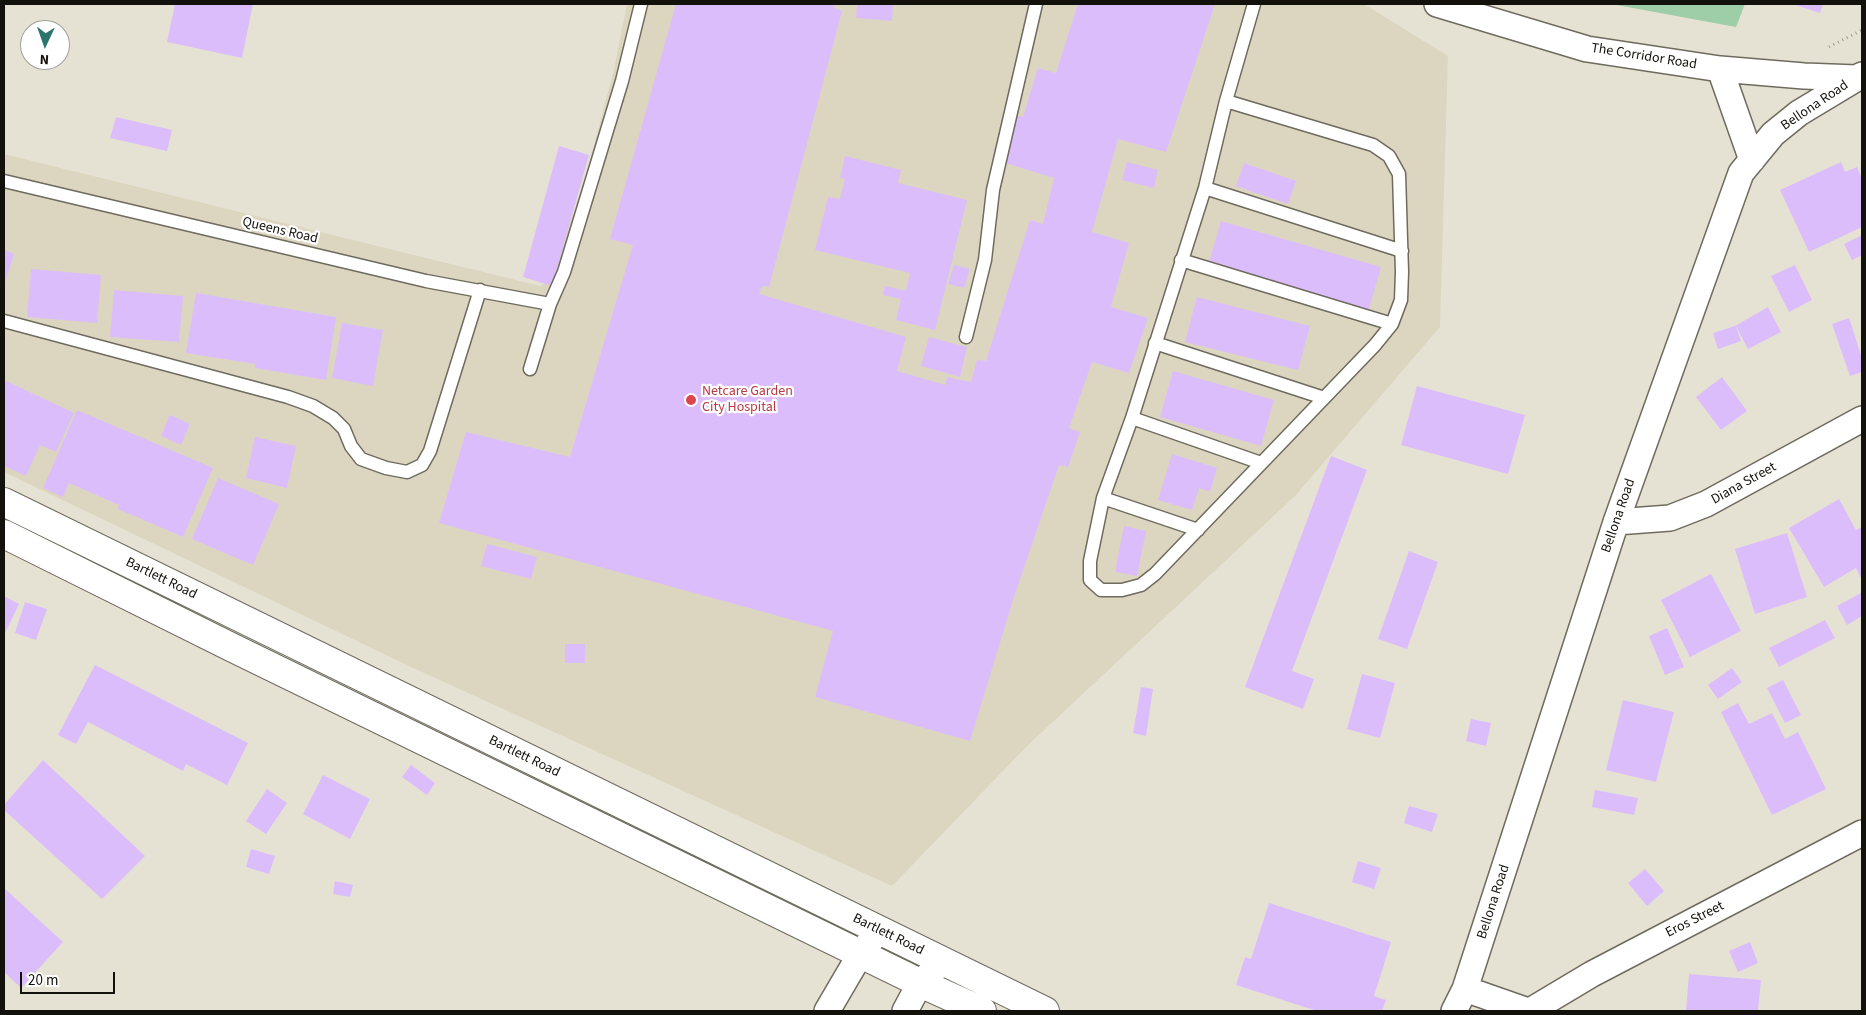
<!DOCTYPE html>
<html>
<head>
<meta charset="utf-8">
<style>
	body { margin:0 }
	#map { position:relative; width:1866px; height:1015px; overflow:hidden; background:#e6e2d3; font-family:"Source Sans 3",sans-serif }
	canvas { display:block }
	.frame { position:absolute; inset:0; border:5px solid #13110c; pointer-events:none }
	.north { position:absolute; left:20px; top:20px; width:50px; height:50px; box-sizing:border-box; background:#fff; border:1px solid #a1a09e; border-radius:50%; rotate:183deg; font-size:14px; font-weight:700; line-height:20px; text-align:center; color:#13110c }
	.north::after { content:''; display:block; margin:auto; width:18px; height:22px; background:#2c746e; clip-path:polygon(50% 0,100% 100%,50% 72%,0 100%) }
	.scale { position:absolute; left:20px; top:972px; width:95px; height:22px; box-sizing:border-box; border:2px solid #13110c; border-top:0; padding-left:6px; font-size:15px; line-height:18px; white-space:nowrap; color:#13110c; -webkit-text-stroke:4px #fff; paint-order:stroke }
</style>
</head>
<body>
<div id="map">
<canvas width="1866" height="1015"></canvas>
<div class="frame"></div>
<div class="north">N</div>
<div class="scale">20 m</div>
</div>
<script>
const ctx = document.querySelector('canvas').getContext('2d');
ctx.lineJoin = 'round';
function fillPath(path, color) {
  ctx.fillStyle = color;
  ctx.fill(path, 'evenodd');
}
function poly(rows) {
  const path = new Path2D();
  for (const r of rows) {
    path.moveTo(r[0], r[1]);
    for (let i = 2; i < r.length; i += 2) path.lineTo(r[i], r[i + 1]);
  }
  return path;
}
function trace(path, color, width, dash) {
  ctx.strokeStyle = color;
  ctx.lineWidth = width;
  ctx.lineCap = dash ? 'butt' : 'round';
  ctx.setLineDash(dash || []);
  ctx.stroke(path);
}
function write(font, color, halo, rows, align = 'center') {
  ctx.font = font + ' "Source Sans 3",sans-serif';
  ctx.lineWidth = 4.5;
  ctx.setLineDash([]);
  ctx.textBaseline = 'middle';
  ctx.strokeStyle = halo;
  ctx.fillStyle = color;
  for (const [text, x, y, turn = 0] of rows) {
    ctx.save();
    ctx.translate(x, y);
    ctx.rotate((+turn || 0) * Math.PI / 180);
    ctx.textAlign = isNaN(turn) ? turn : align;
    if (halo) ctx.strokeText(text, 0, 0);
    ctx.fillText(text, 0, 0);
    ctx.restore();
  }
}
const built = poly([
	[627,4,1364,4,1448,56,1440,327,1295,496,1028,745,892,886,411,667,4,472,4,154,540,286,547,281,553,272,584,182,614,70]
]);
const green = poly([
	[1611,4,1745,4,1736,27]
]);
const building = poly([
	[175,4,253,4,242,58,167,42],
	[676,4,835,4,834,8,842,11,769,287,762,286,759,294,906,337,897,371,945,385,947,377,971,382,977,360,986,361,1030,220,1043,224,1054,178,1002,162,1015,115,1023,117,1038,68,1056,73,1078,4,1215,4,1166,152,1118,139,1092,232,1129,243,1111,307,1148,318,1129,373,1092,362,1069,428,1080,432,1068,467,1059,465,1013,600,970,741,815,697,833,631,439,523,466,432,570,457,633,245,610,239],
	[857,4,893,4,892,21,856,18],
	[1792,4,1823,4,1820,13],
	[116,117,172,130,167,151,110,138],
	[559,146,589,155,552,286,523,277],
	[845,156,901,170,898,183,967,200,935,330,896,320,901,299,883,295,885,286,906,291,910,273,815,250,828,197,840,199,845,179,840,178],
	[1127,162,1158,170,1154,188,1122,180],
	[1841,162,1845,172,1857,167,1862,179,1862,227,1809,252,1780,190],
	[1244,163,1296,181,1288,204,1236,186],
	[1221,221,1381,267,1368,312,1208,266],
	[1862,235,1862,255,1852,260,1844,244],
	[4,250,14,254,4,286],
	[954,265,970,269,964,288,948,284],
	[1795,265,1812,300,1789,312,1771,276],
	[31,269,101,275,97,323,27,317],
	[114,290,183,296,179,342,110,337],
	[196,293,336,317,326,380,255,368,255,364,186,353],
	[1197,297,1310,326,1298,370,1185,342],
	[1768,307,1781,332,1748,349,1736,326,1741,341,1718,349,1713,333,1735,326],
	[1849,318,1862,358,1862,372,1850,376,1832,324],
	[342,323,383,330,373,386,332,378],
	[929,337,967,347,960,377,921,366],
	[1173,371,1274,400,1261,446,1160,417],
	[1722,377,1747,411,1721,430,1696,397],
	[4,380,74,413,56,452,40,445,26,476,4,466],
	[1417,386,1525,415,1508,474,1401,445],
	[77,410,213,468,183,537,118,509,119,505,69,483,63,497,43,488],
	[170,415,190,424,181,445,161,436],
	[255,437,296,446,287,488,246,478],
	[1172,454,1217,468,1210,492,1199,488,1192,510,1158,500],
	[1331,456,1367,470,1292,671,1314,679,1303,709,1245,687],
	[218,478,279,504,253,565,192,539],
	[1839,499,1856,530,1862,527,1862,580,1856,568,1824,587,1789,528],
	[1124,526,1146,531,1137,576,1115,572],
	[1787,533,1807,597,1755,614,1735,549],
	[487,544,537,557,531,579,481,566],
	[1409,551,1438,562,1407,649,1378,639],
	[1711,574,1741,631,1690,657,1661,600],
	[1861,593,1862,596,1862,616,1847,625,1837,606],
	[4,596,19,604,4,635],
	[25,602,47,609,36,640,15,633],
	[1825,620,1835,638,1779,667,1769,648],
	[1667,628,1684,667,1665,675,1649,636],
	[565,644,585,644,585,663,565,663],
	[95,665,248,743,227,785,186,764,183,771,88,722,76,744,58,735],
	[1732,668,1742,682,1718,699,1708,685],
	[1362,674,1395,683,1380,738,1347,729],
	[1783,680,1801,715,1785,723,1767,688],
	[1141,687,1153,689,1146,736,1133,733],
	[1623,700,1674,712,1656,782,1606,770],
	[1738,703,1749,724,1772,713,1785,739,1798,732,1826,789,1772,815,1721,712],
	[1471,719,1491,723,1486,746,1466,741],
	[43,760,145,856,102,899,4,810,4,805],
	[411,765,435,783,427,795,402,777],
	[323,775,370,799,350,839,303,814],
	[267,789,287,803,266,834,246,821],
	[1595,790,1638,798,1634,815,1592,807],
	[1409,806,1438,814,1432,832,1404,823],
	[251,849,275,856,269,874,246,867],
	[1358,861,1381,868,1374,889,1352,882],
	[1645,869,1664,891,1647,906,1628,883],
	[335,881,353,885,350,897,333,894],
	[4,888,63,942,21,988,4,972],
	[1269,903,1391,942,1374,996,1386,1000,1382,1011,1317,1011,1236,985,1245,957,1251,959],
	[1750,942,1758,963,1738,972,1729,951],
	[1689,974,1761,980,1758,1011,1686,1011]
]);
const path = poly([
	[1829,47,1862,30]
]);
const service = poly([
	[1226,101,1373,145,1389,156,1399,174,1402,272,1401,300,1392,324,1375,345,1155,574,1141,585,1122,590,1101,590,1090,580,1090,561,1103,498,1132,418,1205,188,1226,101,1254,4],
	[4,181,426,281,550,304],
	[1205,188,1402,251],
	[1181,260,1392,324],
	[4,321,288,397,313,406,333,418,344,429,351,446,361,459,386,468,407,472,422,465,430,451,480,290],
	[966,337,985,260,993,190,1036,4],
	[1155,343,1324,398],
	[530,369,550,304,564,272,622,81,641,4],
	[1132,418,1261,463],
	[1103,498,1198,530]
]);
const minor = poly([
	[1437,4,1587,49,1720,69,1804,76,1857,78],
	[1720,69,1752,160],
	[1616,522,1670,518,1706,504,1862,419],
	[1465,989,1528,1011],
	[827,1011,861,953,879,930],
	[905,1011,920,983,943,961],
	[1454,1011,1465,989,1616,522,1741,173,1773,134,1799,113,1862,75],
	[1530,1011,1592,974,1862,833]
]);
const primary = poly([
	[4,502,1045,1011],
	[4,534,233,648,920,983,982,1011]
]);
const markers = [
	[691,400,6,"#e0444e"]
];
const streetNames = [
	["The Corridor Road",1644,57,9],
	["Bellona Road",1815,106,-34],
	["Queens Road",280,231,13],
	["Diana Street",1744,484,-29],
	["Bellona Road",1619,516,-71],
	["Bartlett Road",161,579,26],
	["Bartlett Road",524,757,26],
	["Bellona Road",1494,902,-72],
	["Eros Street",1695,920,-27],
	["Bartlett Road",888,935,26]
];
const healthNames = [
	["Netcare Garden",702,392],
	["City Hospital",702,408]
];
fillPath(built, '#dcd6c0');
fillPath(green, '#9dcea7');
fillPath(building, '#dcbdfc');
trace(service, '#6e6b5e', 15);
trace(minor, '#6e6b5e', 28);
trace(primary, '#6e6b5e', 30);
trace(path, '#a09c91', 3, [1, 4]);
trace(service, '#fff', 12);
trace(minor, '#fff', 25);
trace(primary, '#fff', 28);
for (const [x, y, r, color] of markers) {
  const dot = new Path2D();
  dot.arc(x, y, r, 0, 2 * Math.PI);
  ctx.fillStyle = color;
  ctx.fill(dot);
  trace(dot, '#fff', 2);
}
write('14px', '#13110c', '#fff', streetNames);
write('14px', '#be3a42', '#fff', healthNames, 'left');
</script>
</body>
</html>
